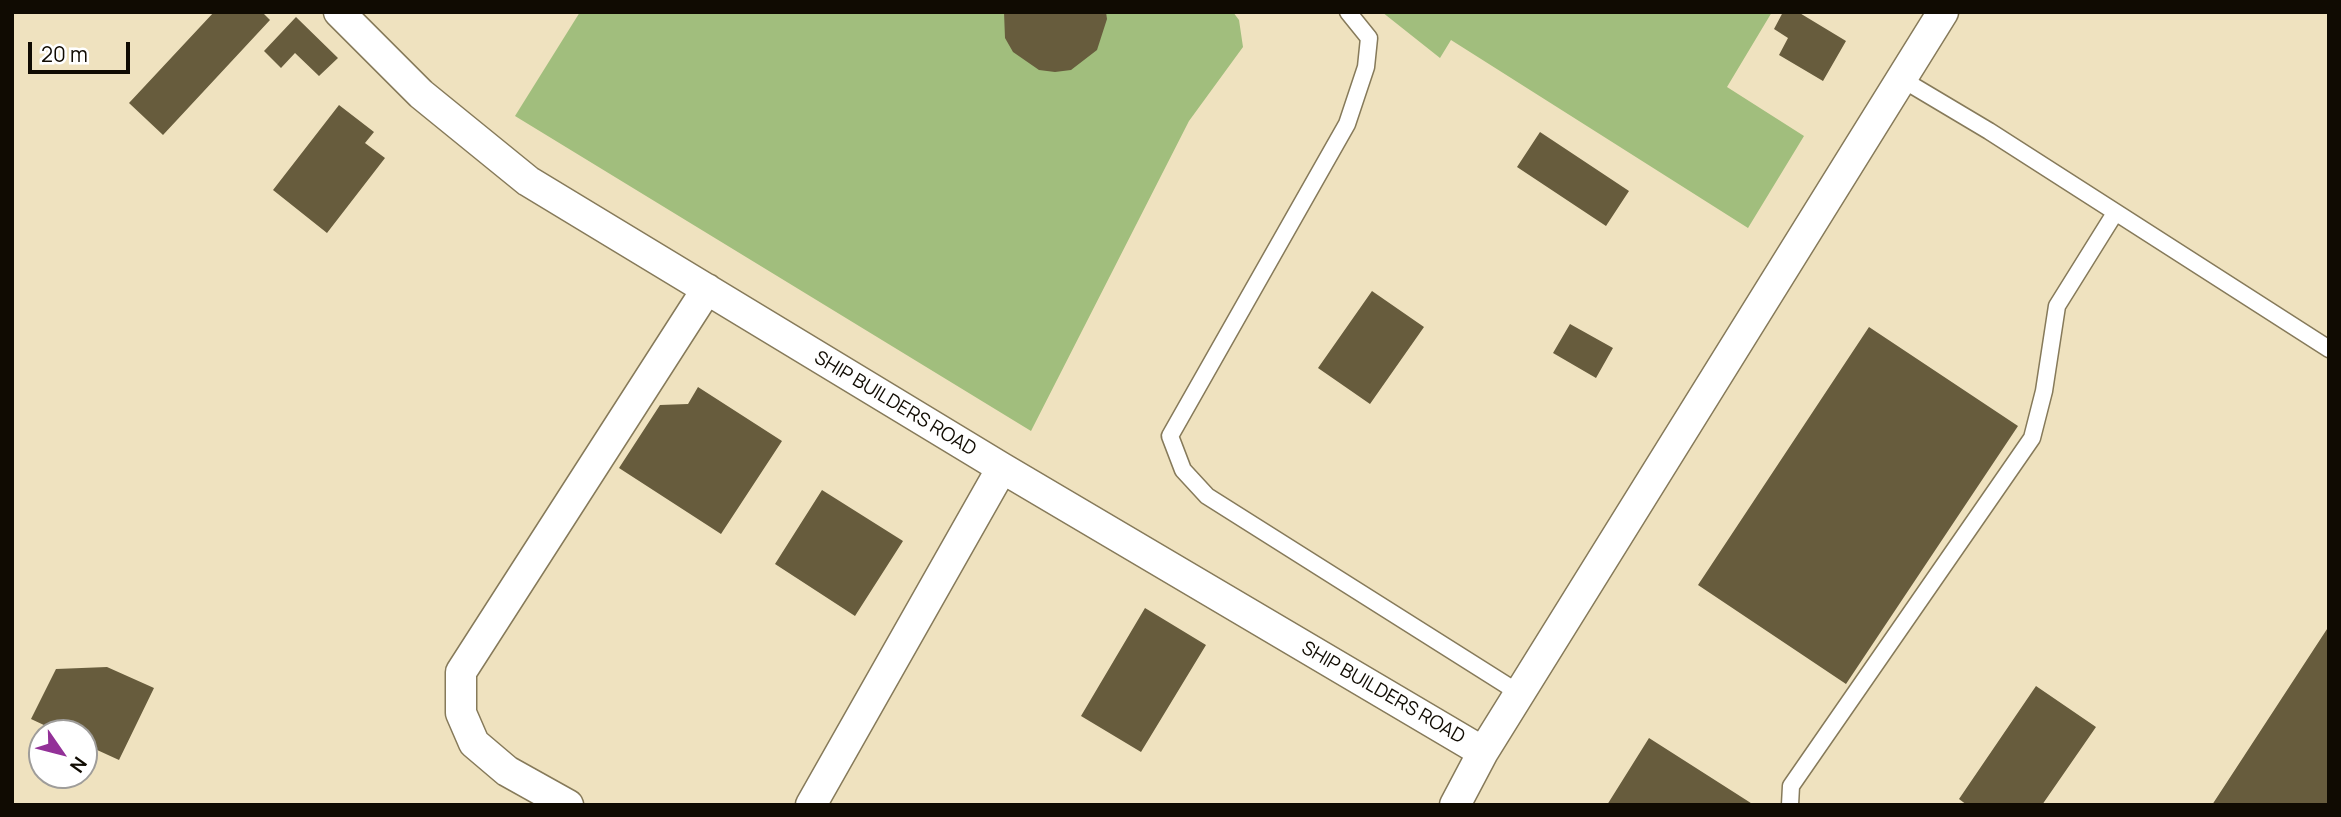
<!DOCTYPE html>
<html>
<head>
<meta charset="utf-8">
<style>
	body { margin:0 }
	#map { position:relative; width:2341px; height:817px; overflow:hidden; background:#efe2bf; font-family:Manrope,sans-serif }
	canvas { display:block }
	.frame { position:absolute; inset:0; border:14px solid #100b02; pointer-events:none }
	.north { position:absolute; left:28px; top:719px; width:70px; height:70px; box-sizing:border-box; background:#fff; border:2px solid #9f9d9a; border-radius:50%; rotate:125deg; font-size:19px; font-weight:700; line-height:28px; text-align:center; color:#100b02 }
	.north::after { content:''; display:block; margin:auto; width:24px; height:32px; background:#933198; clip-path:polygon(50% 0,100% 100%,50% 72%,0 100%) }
	.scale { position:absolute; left:28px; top:42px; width:102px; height:32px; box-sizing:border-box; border:4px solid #100b02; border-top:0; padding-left:9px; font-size:21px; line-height:24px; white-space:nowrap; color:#100b02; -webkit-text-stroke:5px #fff; paint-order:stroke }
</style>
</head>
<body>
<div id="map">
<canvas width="2341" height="817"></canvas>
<div class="frame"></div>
<div class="north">N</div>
<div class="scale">20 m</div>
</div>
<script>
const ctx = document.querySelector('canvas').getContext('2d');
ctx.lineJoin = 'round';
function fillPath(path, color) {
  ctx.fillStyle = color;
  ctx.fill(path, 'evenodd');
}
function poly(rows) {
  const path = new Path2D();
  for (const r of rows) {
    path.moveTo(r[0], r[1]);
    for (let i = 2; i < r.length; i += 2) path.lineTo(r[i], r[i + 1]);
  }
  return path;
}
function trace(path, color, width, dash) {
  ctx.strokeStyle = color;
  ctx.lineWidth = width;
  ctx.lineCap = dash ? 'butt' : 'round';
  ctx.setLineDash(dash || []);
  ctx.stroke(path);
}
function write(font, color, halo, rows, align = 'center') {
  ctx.font = font + ' Manrope,sans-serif';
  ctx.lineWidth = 7;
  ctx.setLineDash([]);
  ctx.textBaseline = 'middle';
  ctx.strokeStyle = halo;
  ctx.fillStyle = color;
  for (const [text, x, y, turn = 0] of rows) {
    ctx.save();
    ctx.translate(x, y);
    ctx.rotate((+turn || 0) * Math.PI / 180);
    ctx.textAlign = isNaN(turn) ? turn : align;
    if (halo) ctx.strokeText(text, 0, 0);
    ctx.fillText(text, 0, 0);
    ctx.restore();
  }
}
const green = poly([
	[580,12,1233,12,1239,20,1243,47,1189,121,1031,431,515,116],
	[1382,12,1772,12,1727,87,1804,136,1748,228,1451,40,1440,58]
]);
const building = poly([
	[214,12,262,12,270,20,163,135,129,103],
	[1004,12,1106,12,1107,19,1097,50,1071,70,1055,72,1039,70,1013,52,1005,38],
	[1783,12,1798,12,1846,41,1823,81,1779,55,1788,38,1774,29],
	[296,17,338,58,319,76,295,53,281,68,264,51],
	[339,105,374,132,365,143,385,158,327,233,273,190],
	[1540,132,1629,191,1606,226,1517,167],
	[1372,291,1424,327,1370,404,1318,368],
	[1570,324,1613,348,1596,378,1553,353],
	[1869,327,2018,426,1846,684,1698,585],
	[698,387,782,441,721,534,619,468,660,405,688,404],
	[822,490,903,541,855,616,775,564],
	[1145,608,1206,645,1141,752,1081,716],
	[2329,626,2329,805,2212,805],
	[107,667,154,688,119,760,84,744,84,733,61,733,31,719,56,669],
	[2036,686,2096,727,2042,805,1967,805,1959,799],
	[1649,738,1754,805,1607,805]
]);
const service = poly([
	[1348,12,1369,38,1366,67,1347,124,1170,436,1183,470,1207,496,1519,693],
	[1900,78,1989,131,2329,349],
	[1790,805,1791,786,2032,438,2044,391,2057,306,2115,213]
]);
const minor = poly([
	[339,12,421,94,528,181,1002,468,1483,752],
	[568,805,507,771,474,743,461,713,461,672,707,289],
	[811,805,1002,468],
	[1455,805,1483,752,1943,12]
]);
const streetNames = [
	["SHIP BUILDERS ROAD",895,404,31],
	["SHIP BUILDERS ROAD",1383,693,30]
];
fillPath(green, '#a1be7d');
fillPath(building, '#675c3d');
trace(service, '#867a5a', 19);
trace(minor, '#867a5a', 33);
trace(service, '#fff', 16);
trace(minor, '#fff', 30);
write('19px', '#100b02', '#fff', streetNames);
</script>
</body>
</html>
